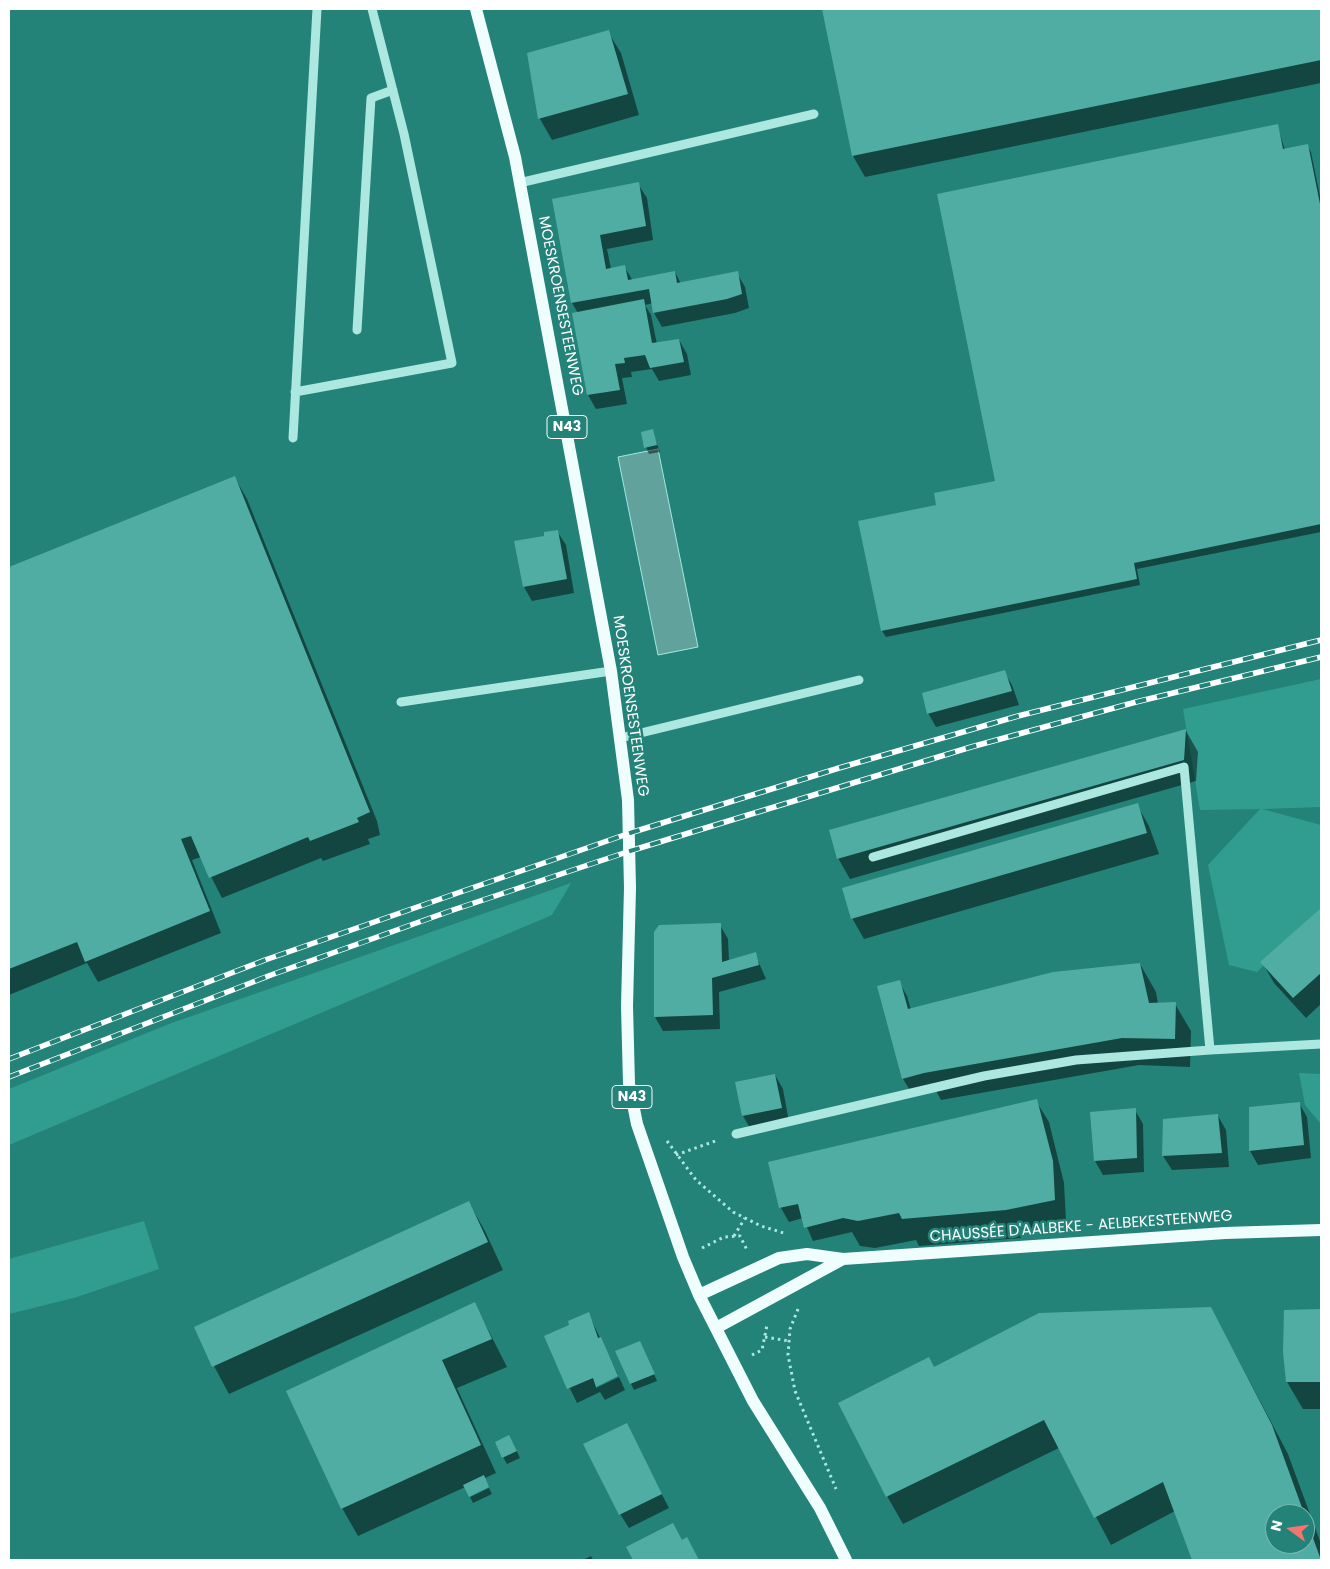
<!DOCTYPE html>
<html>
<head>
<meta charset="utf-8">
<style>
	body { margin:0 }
	#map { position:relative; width:1330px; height:1569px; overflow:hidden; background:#248379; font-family:Poppins,sans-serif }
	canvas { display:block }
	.frame { position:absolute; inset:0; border:10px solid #fff; pointer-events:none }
	.north { position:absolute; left:1265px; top:1504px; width:50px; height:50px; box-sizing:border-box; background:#248379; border:1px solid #7cb5af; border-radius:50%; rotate:284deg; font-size:14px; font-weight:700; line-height:20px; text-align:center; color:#fff }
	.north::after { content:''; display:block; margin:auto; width:18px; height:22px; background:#f27670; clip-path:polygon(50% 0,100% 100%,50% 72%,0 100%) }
</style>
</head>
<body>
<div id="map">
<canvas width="1330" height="1569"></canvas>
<div class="frame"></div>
<div class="north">N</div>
</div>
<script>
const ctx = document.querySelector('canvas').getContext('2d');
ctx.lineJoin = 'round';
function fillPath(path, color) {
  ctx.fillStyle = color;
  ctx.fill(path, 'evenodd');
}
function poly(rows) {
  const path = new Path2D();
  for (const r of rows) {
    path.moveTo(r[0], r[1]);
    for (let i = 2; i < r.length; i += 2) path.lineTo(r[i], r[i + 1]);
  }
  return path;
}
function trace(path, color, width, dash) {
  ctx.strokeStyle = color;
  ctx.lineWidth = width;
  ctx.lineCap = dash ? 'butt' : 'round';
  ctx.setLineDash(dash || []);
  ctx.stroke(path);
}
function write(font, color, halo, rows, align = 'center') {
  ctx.font = font + ' Poppins,sans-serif';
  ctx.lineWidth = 5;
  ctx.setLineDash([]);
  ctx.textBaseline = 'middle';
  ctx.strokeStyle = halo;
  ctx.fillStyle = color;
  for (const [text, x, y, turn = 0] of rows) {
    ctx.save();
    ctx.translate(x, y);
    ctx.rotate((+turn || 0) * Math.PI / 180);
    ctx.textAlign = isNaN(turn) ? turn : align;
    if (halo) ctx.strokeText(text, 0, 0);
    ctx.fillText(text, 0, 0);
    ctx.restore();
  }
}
const green = poly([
	[1321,679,1321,807,1262,809,1321,825,1321,909,1257,972,1229,965,1208,865,1260,809,1200,810,1183,709],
	[571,883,552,915,9,1145,9,1089,169,1024],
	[1299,1073,1321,1074,1321,1124,1305,1105],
	[144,1221,159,1269,77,1297,9,1314,9,1259]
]);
const water = poly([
	[658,449,698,647,658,655,618,457,658,449]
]);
const shadow = poly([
	[823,9,1321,9,1321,83,865,177,853,156],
	[608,32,621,53,639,115,552,140,540,119,528,54],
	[1277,125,1285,150,1307,145,1311,152,1321,201,1321,532,1137,569,1140,585,886,637,882,631,938,506,996,482],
	[638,184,647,198,653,240,607,249,611,269,624,266,633,281,675,272,681,284,737,273,745,287,749,308,735,313,662,327,654,313,653,303,645,305,651,315,657,344,679,340,687,354,691,375,659,381,652,369,631,372,632,377,622,378,627,404,596,409,588,395,574,314,578,313,572,303,554,200],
	[652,431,660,452,649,454,646,447],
	[235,478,247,499,377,821,380,835,368,839,370,844,323,861,321,858,222,898,201,857,192,860,221,933,98,982,87,963,9,995,9,569],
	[557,531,566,545,574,593,532,601,524,587,546,537],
	[1004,672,1012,685,1019,705,936,727,928,713],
	[1186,731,1198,752,1196,781,850,879,838,858],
	[1137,805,1149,826,1159,854,864,939,852,918],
	[1321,909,1321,1004,1306,1018,1274,983,1262,962],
	[720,925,728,939,729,961,755,954,766,979,719,992,720,1029,663,1031,655,1017,655,932],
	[1140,964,1156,992,1158,1004,1175,1004,1191,1031,1190,1067,1139,1065,941,1100,934,1087,911,1092,903,1079,899,982,907,996,911,1010],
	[775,1075,783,1089,789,1122,751,1130,743,1116],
	[1036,1101,1049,1122,1064,1183,1066,1221,1019,1231,1021,1238,919,1246,916,1240,875,1248,860,1246,852,1232,813,1241,803,1218,789,1222,781,1208,770,1163],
	[1299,1103,1307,1117,1311,1158,1258,1165,1250,1151,1250,1108],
	[1135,1110,1143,1124,1144,1172,1103,1175,1095,1161],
	[1218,1116,1226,1130,1229,1167,1172,1170,1163,1156,1164,1120],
	[469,1203,485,1231,503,1270,229,1394,214,1366],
	[475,1304,507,1367,457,1388,496,1473,358,1536,342,1508],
	[1211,1308,1288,1454,1321,1544,1321,1560,1193,1560,1175,1511,1111,1545,1059,1448,903,1524,887,1496,934,1368],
	[1275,1514,1305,1514,1305,1544,1275,1544],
	[1321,1310,1321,1409,1303,1409,1287,1382,1285,1311],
	[588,1313,618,1375,596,1385,596,1388,619,1377,625,1390,605,1400,600,1392,577,1403,545,1337,571,1326],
	[640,1342,657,1381,634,1390,631,1384],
	[632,1437,669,1508,629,1528,620,1514],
	[513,1443,520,1458,507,1464,503,1457],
	[489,1488,492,1494,473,1503,470,1497],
	[682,1541,694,1553,698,1560,634,1560,627,1547],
	[591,1556,593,1560,583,1560]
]);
const building = poly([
	[822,9,1321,9,1321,60,852,156],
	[609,30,628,94,538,119,527,53],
	[1278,124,1283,149,1308,144,1321,209,1321,524,1134,563,1137,579,881,631,858,521,936,505,934,493,995,481,937,194],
	[639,182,646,226,600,235,606,269,625,265,628,280,675,271,677,283,738,271,742,294,727,299,653,313,649,289,571,303,552,199],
	[644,299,652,343,679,339,684,362,650,368,645,355,624,358,625,363,615,364,620,390,587,395,572,313],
	[653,429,657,445,644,448,641,432],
	[235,476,370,812,357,818,359,822,310,841,308,837,209,878,191,836,181,839,210,911,85,962,77,942,9,969,9,567],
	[558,530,567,579,523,587,514,541,544,536,544,532],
	[1005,670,1012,691,927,714,922,693],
	[1186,729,1184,760,837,859,829,830],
	[1138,803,1147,833,851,919,842,888],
	[1321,908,1321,973,1293,998,1260,962],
	[721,923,722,962,756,952,759,965,712,978,713,1015,654,1017,654,932,659,925],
	[1140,963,1149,1003,1176,1002,1175,1039,1122,1038,924,1073,902,1079,877,986,900,980,908,1009,1053,972],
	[775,1074,782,1108,742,1116,735,1082],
	[1037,1099,1053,1161,1055,1200,1006,1210,902,1219,899,1213,858,1221,843,1218,804,1228,798,1204,779,1208,768,1162],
	[1300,1102,1304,1145,1249,1151,1249,1107],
	[1136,1108,1137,1158,1094,1161,1090,1112],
	[1218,1114,1222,1153,1162,1156,1163,1119],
	[469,1201,488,1242,212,1367,194,1327],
	[475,1302,492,1339,442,1360,481,1445,341,1509,286,1391],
	[1211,1307,1272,1425,1321,1560,1192,1560,1163,1482,1094,1518,1044,1420,886,1497,838,1403,929,1357,934,1367,1039,1313],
	[1275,1514,1305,1514,1305,1544,1275,1544],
	[1321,1309,1321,1382,1286,1382,1283,1352,1284,1310],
	[589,1312,598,1338,601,1337,618,1376,596,1387,593,1378,567,1389,544,1336,569,1325,568,1321],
	[640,1341,655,1374,630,1384,615,1351],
	[627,1423,662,1494,619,1515,583,1444],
	[509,1435,517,1451,502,1458,495,1442],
	[484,1475,489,1487,469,1497,463,1485],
	[673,1523,682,1540,687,1537,699,1560,633,1560,626,1547]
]);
const path = poly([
	[667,1141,696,1180,733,1212,761,1226,787,1234],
	[676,1155,718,1140],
	[734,1236,745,1218],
	[702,1248,724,1237,740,1236,747,1250],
	[798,1309,790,1329,788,1355,795,1391,836,1489],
	[765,1337,789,1341],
	[752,1355,762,1350,767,1325]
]);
const minor = poly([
	[519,183,814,114],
	[357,330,371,98,393,90],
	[295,392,452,363,404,134,372,9],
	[293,438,317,9],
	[401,702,611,671],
	[620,738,859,680],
	[873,857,1184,767,1210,1050],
	[736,1134,984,1076,1076,1060,1210,1050,1321,1044]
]);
const major = poly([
	[476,9,515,157,611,671,628,800,630,888,627,1006,629,1084,637,1124,683,1257,699,1295,753,1401,820,1508,846,1560],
	[699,1295,779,1258,807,1254,843,1259,1225,1233,1321,1230],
	[716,1328,843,1259]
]);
const rail = poly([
	[9,1059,265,960,630,833,839,768,1018,716,1321,640],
	[9,1077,271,975,450,911,630,851,971,747,1136,702,1321,657]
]);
const shields = [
	[567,427,40],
	[632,1097,40]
];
const shieldNames = [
	["N43",567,427],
	["N43",632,1097]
];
const streetNames = [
	["MOESKROENSESTEENWEG",560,306,79],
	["MOESKROENSESTEENWEG",630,706,82],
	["CHAUSSÉE D'AALBEKE - AELBEKESTEENWEG",1081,1227,-4]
];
fillPath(green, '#319d90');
fillPath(water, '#61a39c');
trace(water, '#a1e9df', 1);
fillPath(shadow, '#0007');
fillPath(building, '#50ada3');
trace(path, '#ade8e0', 3, [2.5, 4]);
trace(minor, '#ade8e0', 9);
trace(major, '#effefd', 12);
trace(rail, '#fff', 5.5);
trace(rail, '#248379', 4, [11]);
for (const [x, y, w] of shields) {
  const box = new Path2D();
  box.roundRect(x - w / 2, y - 11.5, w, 23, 4);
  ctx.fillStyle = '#248379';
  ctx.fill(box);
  trace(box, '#fff', 1);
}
write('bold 14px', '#fff', null, shieldNames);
write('15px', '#fff', '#248379', streetNames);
</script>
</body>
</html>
